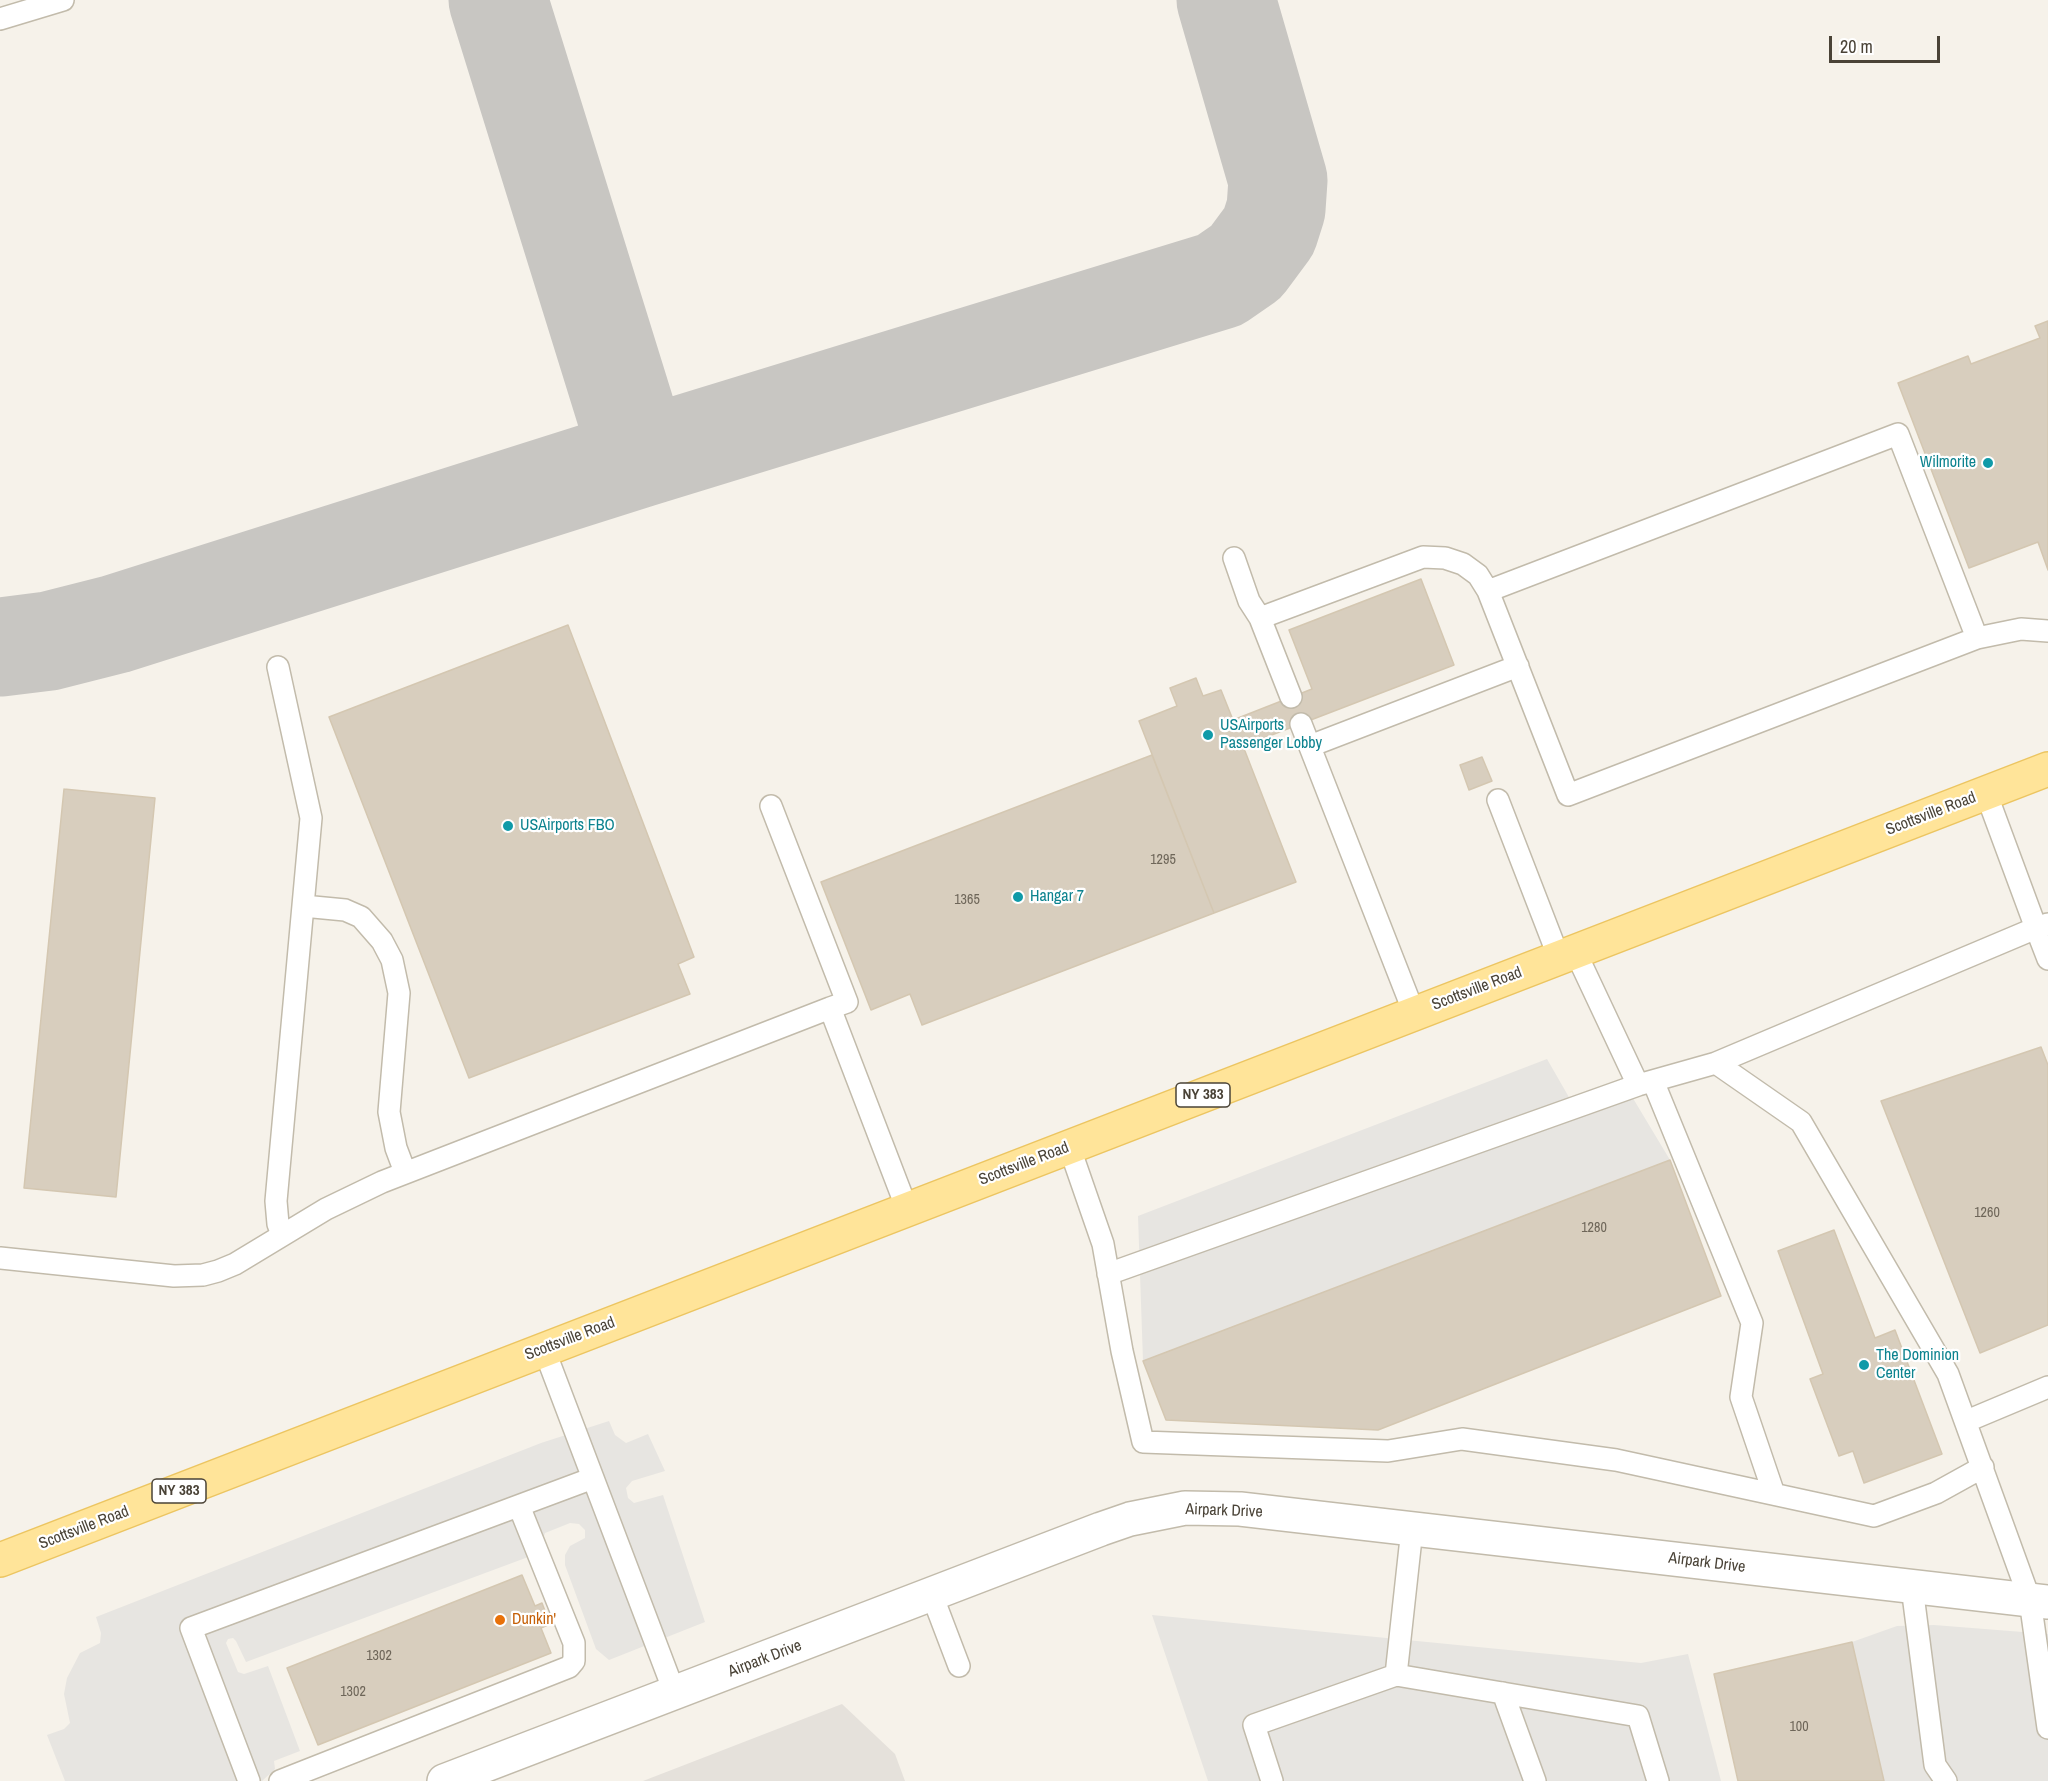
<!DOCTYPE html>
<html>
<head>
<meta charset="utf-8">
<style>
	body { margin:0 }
	#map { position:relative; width:2048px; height:1781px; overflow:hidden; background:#f6f2ea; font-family:"Archivo Narrow",sans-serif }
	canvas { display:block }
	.scale { position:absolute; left:1829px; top:36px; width:111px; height:27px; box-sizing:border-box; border:3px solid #4a4337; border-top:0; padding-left:8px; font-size:18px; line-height:21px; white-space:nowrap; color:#4a4337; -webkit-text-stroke:4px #fff; paint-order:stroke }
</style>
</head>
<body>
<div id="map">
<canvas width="2048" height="1781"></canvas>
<div class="scale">20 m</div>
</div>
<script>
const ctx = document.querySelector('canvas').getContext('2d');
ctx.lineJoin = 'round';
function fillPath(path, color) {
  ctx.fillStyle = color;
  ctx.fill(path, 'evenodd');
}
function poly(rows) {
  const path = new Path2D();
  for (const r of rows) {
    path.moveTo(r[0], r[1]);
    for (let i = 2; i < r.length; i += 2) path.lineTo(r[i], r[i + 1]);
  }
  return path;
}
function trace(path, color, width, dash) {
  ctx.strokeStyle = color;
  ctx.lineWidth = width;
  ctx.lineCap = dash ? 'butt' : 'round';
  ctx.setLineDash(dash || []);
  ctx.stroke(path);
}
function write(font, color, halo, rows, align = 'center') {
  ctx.font = font + ' "Archivo Narrow",sans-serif';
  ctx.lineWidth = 4.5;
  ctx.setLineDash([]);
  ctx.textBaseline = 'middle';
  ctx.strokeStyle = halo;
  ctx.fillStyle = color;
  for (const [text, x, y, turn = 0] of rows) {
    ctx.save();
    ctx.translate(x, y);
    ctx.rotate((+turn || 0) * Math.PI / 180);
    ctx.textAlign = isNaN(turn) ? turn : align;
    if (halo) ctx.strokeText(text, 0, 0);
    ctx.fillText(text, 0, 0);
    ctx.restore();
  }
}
const industrial = poly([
	[842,1704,895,1754,905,1781,643,1781]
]);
const parking = poly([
	[1547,1059,1570,1099,1625,1085,1670,1160,1143,1361,1138,1216],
	[609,1421,615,1435,626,1443,648,1434,665,1471,632,1481,626,1488,628,1498,634,1503,663,1495,705,1622,609,1660,596,1649,565,1565,565,1555,570,1546,585,1538,585,1530,579,1524,570,1523,545,1533,543,1539,547,1550,246,1662,236,1641,233,1638,228,1639,226,1643,238,1672,244,1674,268,1666,300,1751,274,1761,275,1769,262,1781,65,1781,47,1735,64,1729,70,1723,64,1694,67,1678,80,1653,100,1643,101,1633,96,1617,541,1443],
	[1152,1615,1641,1663,1688,1654,1721,1781,1208,1781],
	[1934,1625,2048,1634,2048,1781,1884,1781,1852,1642,1897,1626]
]);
const taxiway = poly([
	[498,0,640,458],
	[0,647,49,641,116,624,640,458,1220,280,1246,262,1269,231,1276,209,1278,180,1226,0]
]);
const building = poly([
	[2048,321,2048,570,2038,542,1969,568,1898,383,1968,356,1971,364,2040,338,2035,326,2048,321],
	[1421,579,1454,665,1243,746,1296,882,1214,913,1139,721,1177,706,1170,688,1196,678,1203,696,1221,690,1233,720,1312,689,1289,630,1421,579],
	[568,625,694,957,678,964,690,994,469,1078,329,717,568,625],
	[1152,755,1214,913,922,1025,910,994,871,1010,821,882,1152,755],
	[1482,757,1492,781,1469,790,1460,765,1482,757],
	[64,789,155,798,116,1197,24,1188,64,789],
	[2041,1047,2048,1065,2048,1325,1980,1353,1881,1101,2041,1047],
	[1670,1160,1721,1296,1378,1430,1166,1420,1143,1361,1670,1160],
	[1834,1230,1875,1338,1895,1330,1942,1454,1864,1483,1853,1451,1839,1456,1810,1379,1823,1374,1778,1251,1834,1230],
	[522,1575,535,1606,542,1603,550,1624,541,1628,551,1653,318,1745,287,1668,522,1575],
	[1852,1642,1884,1781,1738,1781,1714,1674,1852,1642]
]);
const service = poly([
	[0,19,63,0],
	[1234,558,1249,601,1260,618],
	[1977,638,1898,434,1488,591,1568,795,1977,638,2021,629,2048,631],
	[278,667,311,818,276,1201,278,1224,282,1235],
	[1291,697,1260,618,1423,557,1445,558,1463,564,1478,575,1488,591],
	[1301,724,1414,1013],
	[1310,746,1518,666],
	[1498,800,1559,958],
	[771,806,847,1002,830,1008],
	[303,906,345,910,361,917,382,941,392,960,399,993,389,1112,396,1148,405,1172],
	[2048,924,2036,928,2048,959],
	[1575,951,1638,1085,1716,1063,1801,1122,1948,1374,2030,1600,2048,1728],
	[1716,1063,2036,928,1986,793],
	[1653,1081,1752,1323,1741,1397,1774,1494],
	[1069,1146,1103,1244,1122,1351,1143,1442,1388,1451,1462,1439,1616,1460,1874,1516,1936,1493,1983,1467],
	[0,1258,174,1276,203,1275,218,1271,235,1264,326,1209,382,1182,830,1008,907,1209],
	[1108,1274,1638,1085],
	[544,1349,675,1694],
	[1967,1421,2048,1387],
	[1912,1587,1935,1765,1946,1781],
	[932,1595,959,1666],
	[1396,1675,1638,1716,1658,1781],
	[1503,1693,1535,1781],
	[249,1781,191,1628,593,1478],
	[280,1781,569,1667,574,1661,574,1643,519,1506],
	[1272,1781,1254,1725,1396,1675,1412,1529]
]);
const minor = poly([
	[444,1781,1101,1529,1130,1519,1185,1508,1240,1509,2048,1602]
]);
const primary = poly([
	[0,1560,2048,769]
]);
const markers = [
	[1988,463,6,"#0f9aa8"],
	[1208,735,6,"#0f9aa8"],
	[508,826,6,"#0f9aa8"],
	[1018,897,6,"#0f9aa8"],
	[1864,1365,6,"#0f9aa8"],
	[500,1620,6,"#e8710a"]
];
const numberNames = [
	["1295",1163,860],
	["1365",967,900],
	["1260",1987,1213],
	["1280",1594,1228],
	["1302",379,1656],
	["1302",353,1692],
	["100",1799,1727]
];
const shields = [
	[1203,1095,54],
	[179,1491,54]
];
const shieldNames = [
	["NY 383",1203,1095],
	["NY 383",179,1491]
];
const cultureNames = [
	["Wilmorite",1976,463,"right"],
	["USAirports",1220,726],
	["Passenger Lobby",1220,744],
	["USAirports FBO",520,826],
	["Hangar 7",1030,897],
	["The Dominion",1876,1356],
	["Center",1876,1374]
];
const streetNames = [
	["Scottsville Road",1931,814,-21],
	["Scottsville Road",1477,989,-21],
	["Scottsville Road",1024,1164,-21],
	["Scottsville Road",570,1339,-21],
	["Airpark Drive",1224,1511,2],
	["Scottsville Road",84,1528,-21],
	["Airpark Drive",1707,1563,7],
	["Airpark Drive",765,1659,-21]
];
const foodNames = [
	["Dunkin'",512,1620]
];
fillPath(industrial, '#e5e1db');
fillPath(parking, '#e7e5e1');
trace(taxiway, '#c8c6c2', 99);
fillPath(building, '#d8cebe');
trace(building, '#d4c7b1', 1.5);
trace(service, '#c2bbab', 24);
trace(minor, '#c2bbab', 36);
trace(primary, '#ecc561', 36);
trace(service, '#fff', 21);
trace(minor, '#fff', 33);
trace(primary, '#ffe499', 33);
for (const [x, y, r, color] of markers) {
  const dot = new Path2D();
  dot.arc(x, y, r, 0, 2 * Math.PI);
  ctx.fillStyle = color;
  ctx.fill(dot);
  trace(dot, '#fff', 2);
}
write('14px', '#6e6659', null, numberNames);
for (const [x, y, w] of shields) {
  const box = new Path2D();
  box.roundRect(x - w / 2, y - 12, w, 24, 4.5);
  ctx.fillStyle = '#fff';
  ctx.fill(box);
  trace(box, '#4a4337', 1.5);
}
write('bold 15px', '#4a4337', null, shieldNames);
write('16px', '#0d838f', '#fff', cultureNames, 'left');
write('16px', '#4a4337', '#fff', streetNames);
write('16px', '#c56008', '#fff', foodNames, 'left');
</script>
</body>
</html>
